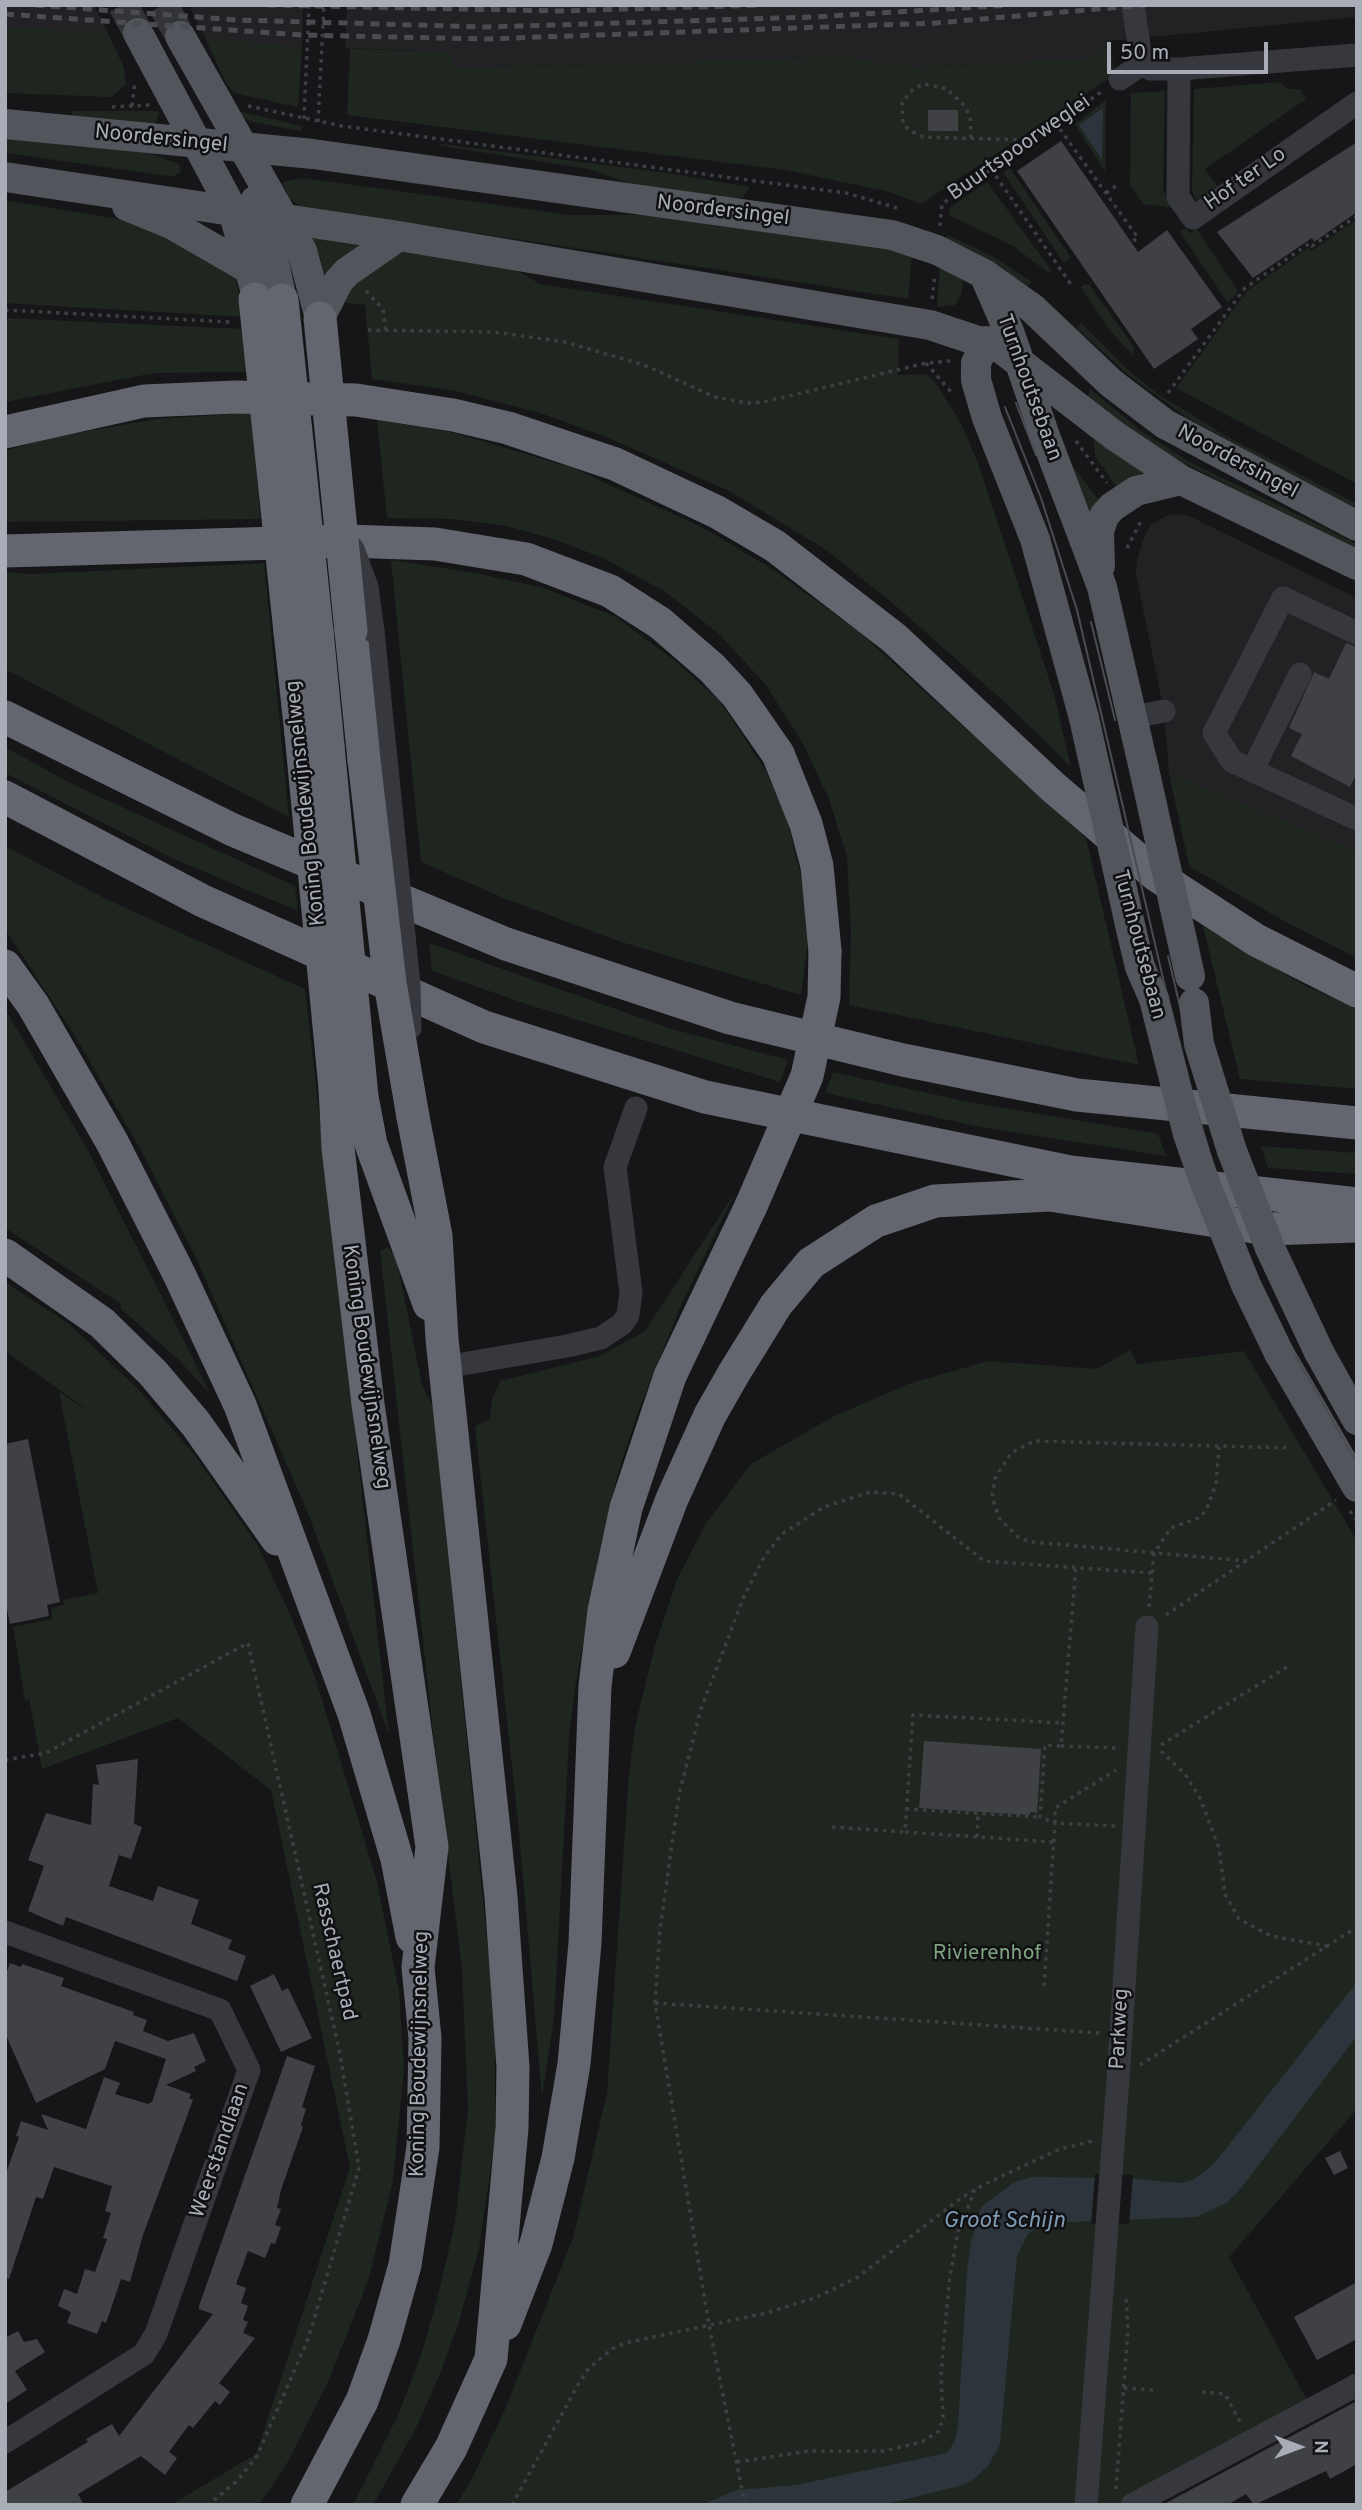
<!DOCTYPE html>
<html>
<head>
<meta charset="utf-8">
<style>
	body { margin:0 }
	#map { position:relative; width:1362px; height:2510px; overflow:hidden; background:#161618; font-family:Overpass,sans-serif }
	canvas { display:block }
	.frame { position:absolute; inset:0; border:7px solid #a8adb8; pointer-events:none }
	.north { position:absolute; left:1264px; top:2412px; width:70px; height:70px; -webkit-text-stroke:5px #111113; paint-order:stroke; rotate:90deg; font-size:19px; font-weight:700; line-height:28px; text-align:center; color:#a8adb8 }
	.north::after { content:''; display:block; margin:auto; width:24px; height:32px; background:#a8adb8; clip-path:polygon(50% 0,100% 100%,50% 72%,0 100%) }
	.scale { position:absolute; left:1107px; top:42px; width:161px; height:32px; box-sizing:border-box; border:4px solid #a8adb8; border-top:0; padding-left:9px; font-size:21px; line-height:24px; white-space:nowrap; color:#a8adb8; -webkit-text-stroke:5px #111113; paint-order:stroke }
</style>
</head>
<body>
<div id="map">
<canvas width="1362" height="2510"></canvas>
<div class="frame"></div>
<div class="north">N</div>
<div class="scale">50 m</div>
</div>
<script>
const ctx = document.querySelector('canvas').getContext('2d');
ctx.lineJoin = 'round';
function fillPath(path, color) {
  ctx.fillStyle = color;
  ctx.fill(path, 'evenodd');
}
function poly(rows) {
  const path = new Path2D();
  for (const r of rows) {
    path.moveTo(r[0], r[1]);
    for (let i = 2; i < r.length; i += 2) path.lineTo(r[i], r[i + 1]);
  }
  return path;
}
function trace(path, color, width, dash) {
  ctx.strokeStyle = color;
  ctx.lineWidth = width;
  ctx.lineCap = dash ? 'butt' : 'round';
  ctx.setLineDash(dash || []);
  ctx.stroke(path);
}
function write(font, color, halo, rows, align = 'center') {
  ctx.font = font + ' Overpass,sans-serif';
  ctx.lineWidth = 5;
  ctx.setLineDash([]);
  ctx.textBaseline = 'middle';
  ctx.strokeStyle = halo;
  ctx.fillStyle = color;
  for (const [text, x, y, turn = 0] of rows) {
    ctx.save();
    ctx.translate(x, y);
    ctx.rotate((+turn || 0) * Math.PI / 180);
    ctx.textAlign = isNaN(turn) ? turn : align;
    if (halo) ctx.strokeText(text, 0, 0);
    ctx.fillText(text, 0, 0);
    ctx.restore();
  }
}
const built = poly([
	[5,5,94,5,107,31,5,28],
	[189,5,303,5,302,47,288,47,288,73,222,71],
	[347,5,1357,5,1357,17,1110,41,1096,58,915,67,853,58,817,58,451,68,451,52,345,48],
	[1170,514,1189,516,1357,598,1357,851,1169,773,1164,711,1136,575,1137,560,1145,534,1152,524]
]);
const green = poly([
	[5,28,107,31,124,68,126,85,111,97,5,93],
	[205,38,302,47,298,107,234,93,227,85],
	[1110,41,1114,75,921,204,886,191,785,170,347,115,350,49,451,52,452,68,817,58,853,58,915,67,1096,58],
	[1280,82,1287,89,1300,89,1306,99,1205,169,1218,187,1200,200,1195,199,1192,191,1194,89],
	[1165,91,1163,190,1174,208,1143,204,1130,185,1131,93],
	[1106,100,1105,172,1075,124],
	[234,110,302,126,301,131,248,121],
	[72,111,158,111,159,115,155,124,72,117],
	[5,139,145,152,179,164,181,171,175,176,168,176,5,153],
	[441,144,667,173,750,187,742,198,721,200,632,184,589,169,436,145],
	[1010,168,1071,258,1064,263,1003,172],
	[304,178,570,215,651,215,878,245,912,255,908,299,300,206,290,199,282,182],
	[987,182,1052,271,1049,273,1013,246,949,215,949,208],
	[5,200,138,222,151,228,236,279,243,317,5,303],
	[1357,219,1357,484,1176,388,1247,291,1308,248,1311,251],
	[1186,228,1190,233,1196,228,1238,291,1228,303,1180,232],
	[308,235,363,246,323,276],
	[948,235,994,257,1032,282,1028,286,975,253,946,239],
	[399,249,513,268,540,284,899,339,898,375,926,374,934,381,961,423,978,463,1054,694,1071,767,1010,707,896,606,825,549,729,491,604,436,540,413,456,391,372,379,365,305,338,302,340,295],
	[940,263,963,277,962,293,955,305,937,307],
	[1085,284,1089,284,1134,347,1133,356,1108,328,1081,287],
	[5,318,244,329,248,372,154,373,5,402],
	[1081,323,1129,371,1158,394,1224,435,1357,504,1357,511,1186,417,1127,374,1077,328],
	[1089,388,1140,430,1188,461,1357,544,1357,550,1162,452,1135,436,1089,398],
	[252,413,260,519,5,522,5,451,44,439,156,419],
	[377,420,451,432,573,468,702,527,769,567,857,630,1086,838,1139,1065,849,1005,851,932,847,857,829,799,803,744,766,685,718,633,664,591,603,558,556,540,507,526,451,519,387,518],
	[1093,433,1146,473,1117,488,1095,456],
	[1057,445,1101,503,1089,527],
	[391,560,476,573,544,588,616,617,674,660,719,700,766,771,787,819,800,873,809,934,801,995,621,942,506,899,421,862],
	[264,563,289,817,5,669,5,572,31,574],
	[5,747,76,786,295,886,298,911,176,860,5,773],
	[1169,773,1357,851,1357,958,1282,920,1189,866],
	[5,846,108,900,305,989,389,1735,308,1513,197,1260,143,1154,75,1036,5,929],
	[1203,926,1309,988,1357,1007,1357,1089,1240,1079],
	[429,943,672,1029,788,1060,780,1082,529,1005,432,971],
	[5,1009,89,1152,211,1395,178,1359,121,1309,121,1304,5,1228],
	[833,1072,964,1101,1158,1134,1166,1156,980,1127,825,1093],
	[1261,1146,1357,1153,1357,1174,1268,1168],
	[736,1191,682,1303,639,1409,618,1473,600,1549,575,1688,569,1739,554,2019,542,2097,519,1831,475,1426,490,1419,492,1399,500,1381,600,1356,645,1331],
	[388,1247,396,1257,422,1385,433,1407,495,2019,495,2139,479,2248,459,2322,439,2376,416,2428,373,2505,353,2505,398,2415,420,2358,437,2300,455,2223,468,2109,462,1969,432,1723,380,1250],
	[5,1282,69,1324,138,1389,193,1453,258,1546,293,1621,316,1680,377,1882,399,1991,404,2069,393,2181,368,2281,327,2384,285,2467,259,2505,171,2505,256,2454,350,2168,271,1790,178,1718,42,1769,29,1698,25,1701,13,1627,52,1619,51,1608,64,1605,63,1600,98,1593,59,1392,96,1416,5,1351],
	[1130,1350,1137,1364,1244,1351,1357,1541,1357,2109,1229,2257,1308,2402,1131,2505,456,2505,470,2482,504,2412,573,2238,607,2093,629,1773,635,1727,654,1649,678,1577,707,1522,751,1464,834,1416,908,1384,988,1361,1097,1369]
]);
const water = poly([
	[1103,108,1102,160,1079,125],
	[1357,1982,1357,2036,1238,2192,1226,2203,1197,2217,1045,2223,1028,2234,1017,2255,1000,2444,988,2466,974,2479,959,2486,882,2505,701,2505,737,2490,796,2485,947,2453,955,2441,958,2426,967,2270,971,2242,981,2207,1014,2182,1032,2177,1125,2178,1179,2183,1193,2180,1213,2165]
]);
const pier = poly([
	[1095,2174,1133,2175,1129,2224,1091,2224]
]);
const building = poly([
	[928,110,958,110,958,131,928,131],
	[1061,141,1138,252,1167,230,1222,307,1191,329,1198,339,1154,369,1017,171],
	[1357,142,1357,212,1314,242,1312,238,1253,278,1217,232],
	[1346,643,1357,647,1357,773,1350,787,1291,756,1302,734,1289,728,1314,672,1329,679],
	[28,1439,60,1602,47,1605,49,1616,10,1624,5,1599,5,1444],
	[924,1741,1041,1749,1037,1813,1030,1812,1030,1815,919,1808],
	[138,1759,134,1824,142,1827,131,1859,119,1855,109,1886,153,1901,158,1886,199,1900,191,1924,232,1940,228,1949,246,1956,237,1981,66,1917,63,1926,28,1911,44,1866,28,1860,46,1813,91,1825,93,1784,99,1785,96,1765],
	[10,1963,21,1967,22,1964,64,1978,61,1986,134,2012,133,2015,147,2020,143,2031,168,2041,194,2033,206,2061,194,2067,196,2071,166,2085,191,2094,189,2098,193,2100,143,2235,130,2282,121,2279,106,2323,102,2321,97,2334,67,2323,71,2312,58,2306,64,2289,77,2294,85,2269,95,2272,107,2239,103,2238,111,2213,105,2211,112,2186,54,2167,43,2199,36,2197,9,2279,5,2278,5,2176,19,2137,16,2136,21,2121,48,2130,41,2114,86,2129,104,2077,120,2083,115,2094,148,2104,152,2102,166,2059,115,2041,105,2069,36,2103,5,2033,5,1977],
	[274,1974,282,1991,288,1988,312,2038,281,2052,250,1986],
	[287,2056,315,2066,302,2107,306,2109,301,2125,303,2127,281,2190,277,2208,281,2209,275,2225,281,2227,275,2244,271,2243,265,2258,248,2251,236,2284,246,2288,241,2303,248,2306,243,2320,248,2322,243,2333,255,2338,219,2383,230,2392,220,2405,215,2401,193,2428,189,2425,169,2452,177,2458,165,2475,141,2456,78,2494,84,2505,5,2505,5,2492,88,2442,86,2439,112,2424,119,2436,213,2314,199,2309,199,2306],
	[1340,2151,1348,2168,1334,2175,1325,2158],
	[1357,2282,1357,2339,1317,2360,1294,2317],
	[18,2331,24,2342,37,2339,45,2352,15,2371,27,2390,5,2404,5,2338],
	[1357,2401,1357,2464,1330,2479,1326,2471,1254,2505,1246,2494,1227,2505,1162,2505]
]);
const majorTunnel = poly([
	[123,5,138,33],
	[163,5,180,36]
]);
const path = poly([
	[132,106,135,81],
	[248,106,342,126,846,193,897,208],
	[112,107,150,105],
	[304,119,309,5],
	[318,122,324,5],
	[1055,122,1138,238,1131,242],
	[971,138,970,118,965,106,947,89,925,84,914,88,902,102,903,123,909,130,923,137,1027,140],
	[991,169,1072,286],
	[1106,193,1120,183],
	[940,226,942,204,1104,90],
	[366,291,383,309,386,331],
	[932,299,935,275],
	[5,310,231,322],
	[368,330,494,332,565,342,644,365,715,397,748,403,764,402,926,363,951,361],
	[926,363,952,393],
	[1168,393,1245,288,1310,243,1312,246,1357,216],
	[1076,441,1107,483],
	[1127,548,1141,521],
	[1350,1511,1357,1521],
	[1247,1561,1031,1542,1018,1537,999,1518,992,1497,995,1478,1011,1453,1034,1441,1291,1448],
	[1149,1607,1154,1553,1171,1528,1201,1517,1207,1508,1216,1484,1219,1447],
	[1166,1615,1336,1500],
	[1161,1745,1290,1665],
	[1061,1746,1119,1748],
	[1161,1751,1185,1774,1200,1798,1219,1848,1225,1894,1239,1919,1271,1936,1327,1946],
	[5,1760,46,1753,248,1643,340,2054,359,2168,308,2339,257,2456,236,2482,208,2505],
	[906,1809,1040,1817],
	[1115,1826,1055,1823,1055,1808,1116,1770],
	[832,1827,905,1832],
	[977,1837,978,1813],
	[1053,1842,905,1832,913,1715,1063,1723],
	[1044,1986,1055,1823,1040,1817,1045,1745,1061,1746,1076,1566],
	[655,2003,1100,2033],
	[1140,2065,1357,1927],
	[1124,2388,1154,2390],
	[1202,2392,1225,2394,1241,2424],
	[737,2462,809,2451,884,2451,922,2442,939,2431,943,2417,941,2375,949,2283,958,2231,975,2190],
	[1116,2489,1128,2329,1126,2297],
	[512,2505,579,2383,589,2368,612,2349,625,2343,766,2313,815,2298,858,2277,961,2198,985,2184,1060,2149,1093,2141],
	[745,2505,709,2325,655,2003,660,1929,679,1795,700,1712,744,1596,764,1557,782,1534,824,1507,870,1492,899,1494,984,1561,1152,1573]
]);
const minor = poly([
	[1133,5,1142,64],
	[1142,64,1150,69,1179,69,1357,55],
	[1179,69,1178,197,1193,218,1357,103],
	[1120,79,1142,64],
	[373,631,387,769],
	[1357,633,1283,598,1214,733,1232,761,1357,819],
	[1133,717,1164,711],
	[1252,771,1300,674],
	[445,1367,567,1346,601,1338,622,1324,628,1315,631,1293,615,1167,636,1108],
	[5,1932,220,2010,249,2070,156,2334,144,2354,5,2442],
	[1086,2505,1118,2080,1147,1627],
	[1132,2505,1357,2385]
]);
const major = poly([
	[138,33,233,211,255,289],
	[180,36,302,251,320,318],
	[5,124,313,154,892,235,937,250,984,274,1032,308,1111,383,1165,424,1357,526],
	[5,177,399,236,930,325,1002,349,1115,436,1181,480,1357,565],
	[255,201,268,235,282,300],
	[127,206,173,225,251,270],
	[984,274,1010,334,1045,436,1102,587,1144,769],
	[320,318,338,282,347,272,399,236],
	[986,341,976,363,976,380,987,418,1035,539,1084,718],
	[1100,566,1099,531,1104,516,1112,507,1136,491,1181,480],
	[1131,929,1140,967,1154,999],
	[1319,1352,1357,1420],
	[1279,1353,1357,1487]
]);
const highway = poly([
	[5,432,144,401,236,397,356,400,453,415,508,428,615,464,717,512,775,546,894,638,1053,787,1156,875,1256,940,1357,991],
	[5,551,347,541,435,544,526,559,610,591,660,623,712,668,737,695,778,754,806,824,817,866,825,951],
	[317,631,328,746],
	[351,631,364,760],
	[290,632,301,734],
	[5,717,233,830,506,944,730,1018,903,1060,1077,1095,1357,1123],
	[5,797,203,901,484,1027,705,1097,1070,1172,1357,1204],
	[5,966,33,1005,112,1142,179,1274,240,1405,354,1714,397,1859,412,1937],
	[362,1097,371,1144,429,1304],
	[413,1117,436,1236,442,1339,501,1897,513,2067,512,2128,491,2359,451,2448,417,2505],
	[5,1255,102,1323,153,1373,196,1424,277,1539],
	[614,1652,672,1499,710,1415,734,1373,776,1305,811,1263,876,1221,935,1201,1050,1195,1267,1229,1357,1226],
	[505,2324,536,2244,558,2158,574,2064,585,1943,595,1686,604,1611,626,1508,670,1376,751,1206],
	[307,2505,362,2401,384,2340,405,2265,423,2147,425,2038,418,1967,432,1847,368,1404,338,1148,335,1088]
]);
const tram = poly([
	[1016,403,1036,455],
	[1005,407,1041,498,1077,610,1183,1064,1217,1177,1261,1287,1294,1353,1357,1463],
	[1091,622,1115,720],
	[1168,956,1198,1082],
	[1218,1149,1236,1198],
	[1247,1228,1281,1304]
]);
const rail = poly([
	[35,5,237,20,486,27,815,17,1010,5],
	[267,5,559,11,764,5],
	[5,14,302,35,486,39,936,23,1145,5]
]);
const minorBridge = poly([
	[348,545,353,549,367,587,373,631],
	[387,769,409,985,410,1028]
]);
const majorBridge = poly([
	[1084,718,1131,929],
	[1144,769,1190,976],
	[1154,999,1188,1134,1205,1183,1246,1285,1279,1353],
	[1194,1003,1199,1044,1232,1151,1270,1248,1319,1352]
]);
const highwayBridge = poly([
	[255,299,290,632],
	[282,300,317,631],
	[320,318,351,631],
	[301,734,335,1088],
	[328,746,362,1097],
	[364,760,390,983,413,1117],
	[751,1206,807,1076,824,997,825,951]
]);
const streetNames = [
	["Noordersingel",161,140,6],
	["Buurtspoorweglei",1020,149,-35],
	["Hof ter Lo",1246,180,-35],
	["Noordersingel",723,212,7],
	["Turnhoutsebaan",1028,388,70],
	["Noordersingel",1237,463,28],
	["Koning Boudewijnsnelweg",307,803,-96],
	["Turnhoutsebaan",1138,945,75],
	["Koning Boudewijnsnelweg",365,1367,82],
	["Rasschaertpad",333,1952,77],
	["Parkweg",1121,2029,-87],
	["Koning Boudewijnsnelweg",421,2054,-89],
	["Weerstandlaan",221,2151,-71]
];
const parkNames = [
	["Rivierenhof",987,1955]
];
const waterNames = [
	["Groot Schijn",1004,2222]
];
fillPath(built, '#222225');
fillPath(green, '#1e261f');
fillPath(water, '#2c353c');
fillPath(pier, '#161618');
fillPath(building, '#404145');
trace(majorTunnel, '#333438', 30, [30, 15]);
trace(path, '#3d3f44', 3.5, [3.5, 5]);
trace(minor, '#37383d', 23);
trace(major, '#53555c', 30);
trace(highway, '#63666e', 33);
trace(tram, '#4a4c52', 2);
trace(rail, '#4a4c52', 5, [9, 7]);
trace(minorBridge, '#37383d', 23);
trace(majorBridge, '#53555c', 30);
trace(highwayBridge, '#63666e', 33);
write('21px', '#a8adb8', '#111113', streetNames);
write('21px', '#7fa381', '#111113', parkNames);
write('italic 23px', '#7f9bb3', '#111113', waterNames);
</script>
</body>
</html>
